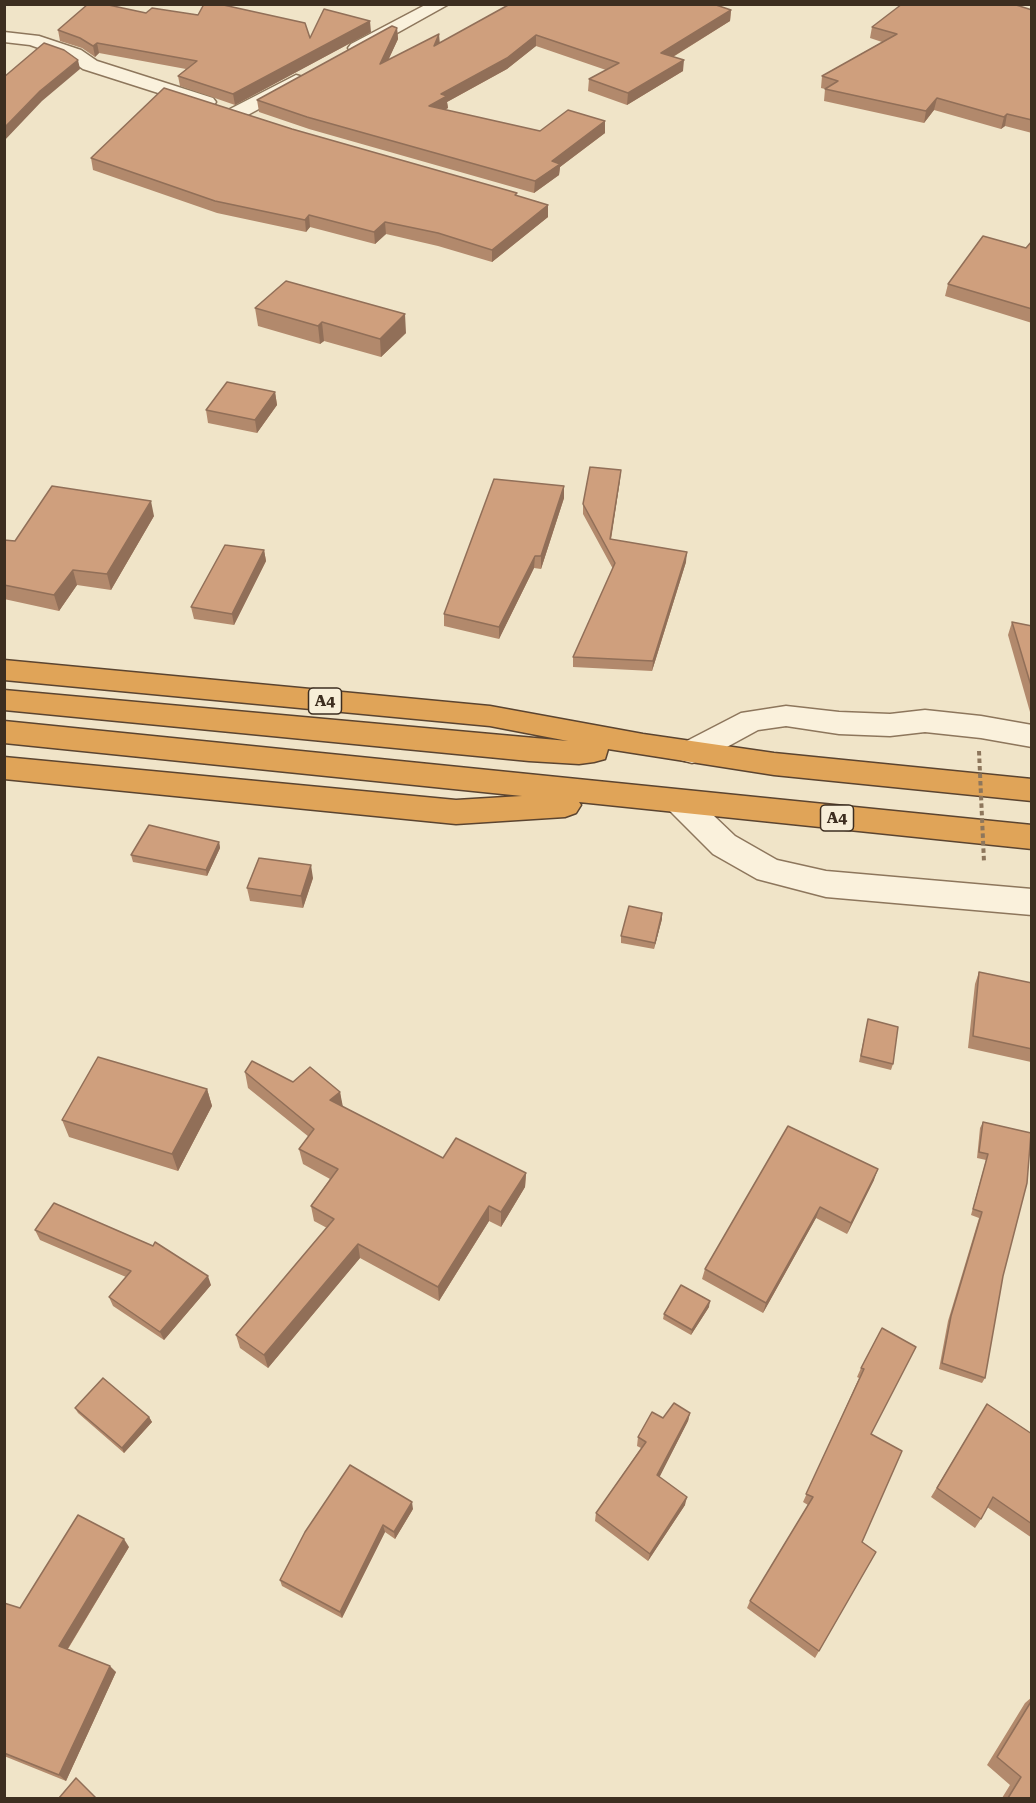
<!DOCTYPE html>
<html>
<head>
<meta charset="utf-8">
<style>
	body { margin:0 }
	#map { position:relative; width:1036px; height:1803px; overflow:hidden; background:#f0e4c8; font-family:"Roboto Serif",serif }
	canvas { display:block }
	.frame { position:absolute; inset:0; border:6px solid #3d2e20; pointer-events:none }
</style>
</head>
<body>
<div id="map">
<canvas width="1036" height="1803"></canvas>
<div class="frame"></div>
</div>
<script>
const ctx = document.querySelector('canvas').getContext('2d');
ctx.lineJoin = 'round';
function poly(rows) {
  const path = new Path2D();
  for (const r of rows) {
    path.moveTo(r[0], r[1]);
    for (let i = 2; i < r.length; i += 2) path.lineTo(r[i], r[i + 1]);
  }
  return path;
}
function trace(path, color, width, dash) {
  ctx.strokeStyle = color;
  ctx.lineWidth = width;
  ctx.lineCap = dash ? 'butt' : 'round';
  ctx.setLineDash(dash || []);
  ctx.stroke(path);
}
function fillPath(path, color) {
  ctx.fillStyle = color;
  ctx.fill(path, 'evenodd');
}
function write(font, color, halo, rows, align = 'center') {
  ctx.font = font + ' "Roboto Serif",serif';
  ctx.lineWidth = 4.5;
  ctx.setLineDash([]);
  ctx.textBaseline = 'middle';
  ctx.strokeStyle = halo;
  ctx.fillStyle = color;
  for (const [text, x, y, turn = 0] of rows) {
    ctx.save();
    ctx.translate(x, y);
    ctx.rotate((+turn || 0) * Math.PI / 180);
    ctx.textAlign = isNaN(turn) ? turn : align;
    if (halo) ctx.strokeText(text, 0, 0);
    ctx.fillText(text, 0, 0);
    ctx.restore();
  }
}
const minor = poly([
	[427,4,449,4,363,52,351,52,348,48,351,44,427,4],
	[4,32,39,36,81,50,97,61,213,98,216,102,213,106,206,108,199,106,83,69,67,58,30,45,4,42,4,32],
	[296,75,303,77,305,81,303,85,244,117,237,119,230,117,227,113,230,109,296,75],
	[786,706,839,712,890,714,925,710,981,716,1032,725,1032,747,981,738,925,732,890,736,839,734,786,726,758,730,703,760,692,763,681,760,677,752,681,744,741,713,786,706],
	[681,791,692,795,735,836,777,860,826,871,1032,889,1032,915,826,897,757,879,713,854,670,811,665,803,670,795,681,791]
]);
const highway = poly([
	[4,660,490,706,643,734,774,753,1032,779,1032,801,774,775,608,749,605,759,594,762,579,764,529,761,4,710,4,690,568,741,490,726,4,680,4,660],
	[4,721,1032,825,1032,849,579,802,581,805,576,813,565,817,456,824,4,779,4,757,456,800,522,796,4,743,4,721]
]);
const pathBridge = poly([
	[979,751,984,862]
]);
const wall = poly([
	[731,10,730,21,673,57,683,71,627,105,588,91,589,79,606,70,536,46,507,69,447,102,448,108,444,110,540,131,605,121,605,133,560,167,559,175,534,193,309,129,259,112,257,100,397,28,398,39,388,60,439,43],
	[1032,10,1032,133,1005,126,1001,129,934,110,924,123,824,101,825,89,821,88,822,76,882,42,870,38,872,27],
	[146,13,310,38,371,32,235,105,180,86,178,76,186,69,99,53,95,57,82,48,60,41,58,30],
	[292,129,548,205,548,217,492,262,438,246,386,234,375,244,310,227,306,232,217,213,93,170,91,158],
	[1032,241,1032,323,945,296,948,284,1026,248],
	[255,308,406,333,381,357,324,341,320,344,258,326],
	[275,392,277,405,257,433,208,423,206,410],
	[620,480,611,540,686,562,652,671,573,667,573,657,613,569,583,514,583,504],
	[564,486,564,498,541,569,534,568,499,639,444,626,444,614],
	[154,516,111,590,77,585,59,611,4,599,4,540,15,541],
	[264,550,266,561,234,625,194,619,191,607],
	[1012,622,1032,626,1032,712,1030,712,1008,635],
	[219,842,220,848,207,876,133,862,131,855],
	[313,878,303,908,250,901,247,888],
	[662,919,654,949,621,943,621,936],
	[979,972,1031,983,1032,978,1031,1062,968,1048,975,984],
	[868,1019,893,1064,891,1070,859,1062],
	[245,1072,340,1092,342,1107,443,1158,526,1173,525,1187,501,1227,489,1221,439,1301,360,1258,268,1368,240,1348,236,1335,327,1228,314,1221,311,1206,330,1179,303,1164,299,1149,309,1137,248,1088],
	[207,1089,212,1106,178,1171,69,1137,62,1120],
	[983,1122,1031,1133,1003,1276,985,1378,982,1383,939,1369,948,1321,979,1218,971,1215,986,1160,977,1158,980,1128],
	[788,1126,874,1180,847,1234,816,1218,763,1313,702,1279,705,1269],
	[35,1230,211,1285,164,1340,113,1306,109,1297,126,1277,40,1240],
	[709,1307,691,1335,663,1319,664,1314],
	[882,1328,871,1434,862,1542,876,1552,815,1658,747,1608,750,1601,808,1505,803,1502,859,1378,857,1377,861,1368],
	[987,1404,1032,1434,1032,1538,987,1507,981,1519,975,1528,931,1497],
	[75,1408,149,1417,152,1422,124,1453,78,1413],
	[690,1413,688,1421,659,1477,685,1505,648,1561,595,1521,596,1513,641,1448,637,1446,638,1437,663,1418],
	[413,1509,395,1539,385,1532,342,1618,282,1586,280,1580],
	[129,1547,68,1649,116,1672,66,1781,4,1756,4,1603,20,1608],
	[1032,1697,1032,1798,1002,1798,1010,1785,987,1765,1025,1703]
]);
const shadedWall = poly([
	[731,10,730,21,661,64,661,53],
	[370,21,371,32,235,105,233,94],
	[397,28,398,39,381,76,380,64],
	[439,34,440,45,434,46],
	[536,35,536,46,507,69,447,102,448,108,430,118,429,106,441,94],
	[97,43,99,53,95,57,93,46],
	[78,60,80,69,42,101,4,141,4,128,40,91],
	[684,60,683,71,627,105,628,93],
	[937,98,934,110,924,123,926,111],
	[1007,114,1005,126,1001,129,1004,117],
	[605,121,605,133,560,167,559,175,534,193,535,181,552,161],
	[548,205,548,217,492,262,492,250],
	[309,215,310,227,306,232,305,220],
	[385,222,386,234,375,244,374,232],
	[405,314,406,333,381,357,380,339],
	[322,322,324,341,320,344,318,326],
	[275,392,277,405,257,433,255,420],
	[621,470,620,480,609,550,610,539],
	[564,486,564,498,541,569,541,556],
	[151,501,154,516,111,590,107,574],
	[264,550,266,561,234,625,232,614],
	[687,552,686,562,652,671,653,661],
	[535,556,534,568,499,639,499,627],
	[73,570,77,585,59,611,54,595],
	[219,842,220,848,207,876,206,870],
	[311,865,313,878,303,908,301,896],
	[662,913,662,919,654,949,655,943],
	[207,1089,212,1106,178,1171,172,1154],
	[340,1092,343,1107,330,1100],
	[878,1169,874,1180,847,1234,851,1223],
	[526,1173,525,1187,501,1227,501,1212],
	[489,1206,489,1221,439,1301,438,1287],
	[820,1207,816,1218,763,1313,766,1303],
	[358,1244,360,1258,268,1368,264,1355],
	[208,1276,211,1285,164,1340,160,1332],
	[710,1301,709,1307,691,1335,692,1330],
	[690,1413,688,1421,656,1484,657,1475],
	[149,1417,152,1422,124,1453,122,1448],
	[687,1497,685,1505,648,1561,650,1554],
	[412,1502,413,1509,395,1539,394,1532],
	[383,1525,385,1532,342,1618,340,1612],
	[124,1539,129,1547,65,1653,59,1646],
	[110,1666,116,1672,66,1781,59,1775]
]);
const building = poly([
	[88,4,104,4,146,13,152,8,198,15,204,4,219,4,305,23,310,38,324,9,370,21,233,94,178,76,197,61,97,43,93,46,80,38,58,30,88,4],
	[510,4,713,4,731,10,661,53,684,60,628,93,589,79,619,63,536,35,507,58,441,94,447,96,429,106,540,131,568,110,605,121,552,161,560,164,535,181,307,117,257,100,392,26,397,28,380,64,439,34,434,46,510,4],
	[902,4,1013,4,1032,10,1032,120,1007,114,1004,117,937,98,926,111,825,89,838,81,822,76,897,34,872,27,902,4],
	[44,43,64,50,78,60,40,91,4,128,4,77,44,43],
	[164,88,292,129,517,193,515,195,548,205,492,250,438,233,385,222,374,232,309,215,305,220,215,201,91,158,164,88],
	[983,236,1026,248,1032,241,1032,309,948,284,983,236],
	[286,281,405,314,380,339,322,322,318,326,255,308,286,281],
	[227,382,275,392,255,420,206,410,227,382],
	[590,467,621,470,610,539,687,552,653,661,573,657,615,563,583,504,590,467],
	[494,479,564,486,541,556,535,556,499,627,444,614,494,479],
	[52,486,151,501,107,574,73,570,54,595,4,585,4,540,15,541,52,486],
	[225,545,264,550,232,614,191,607,225,545],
	[1012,622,1032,626,1032,689,1012,622],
	[149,825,219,842,206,870,131,855,149,825],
	[259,858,311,865,301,896,247,888,259,858],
	[629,906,662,913,655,943,621,936,629,906],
	[979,972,1032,983,1032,1049,973,1036,979,972],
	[868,1019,898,1027,893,1064,861,1056,868,1019],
	[98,1057,207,1089,172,1154,62,1120,98,1057],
	[252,1061,293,1082,310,1067,340,1092,330,1100,443,1158,456,1138,526,1173,501,1212,489,1206,438,1287,358,1244,264,1355,236,1335,334,1219,311,1206,338,1169,299,1149,314,1129,245,1072,252,1061],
	[983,1122,1031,1133,1027,1183,1003,1276,985,1378,942,1363,951,1316,982,1212,973,1209,988,1154,979,1152,983,1122],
	[788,1126,878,1169,851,1223,820,1207,766,1303,705,1269,788,1126],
	[54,1203,153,1246,155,1242,208,1276,160,1332,109,1297,131,1271,35,1230,54,1203],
	[681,1285,710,1301,692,1330,664,1314,681,1285],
	[882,1328,916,1347,871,1434,902,1451,862,1542,876,1552,819,1651,750,1601,813,1497,806,1494,864,1369,861,1368,882,1328],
	[103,1378,149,1417,122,1448,75,1408,103,1378],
	[674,1403,690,1413,657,1475,687,1497,650,1554,596,1513,646,1442,638,1437,652,1412,663,1418,674,1403],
	[987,1404,1032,1434,1032,1524,993,1497,981,1519,937,1488,987,1404],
	[350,1465,412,1502,394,1532,383,1525,340,1612,280,1580,305,1532,350,1465],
	[78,1515,124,1539,59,1646,110,1666,59,1775,4,1753,4,1603,20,1608,78,1515],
	[1032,1700,1032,1798,1008,1798,1021,1777,997,1757,1032,1700],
	[76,1778,96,1798,59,1798,76,1778]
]);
const shields = [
	[325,701,33],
	[837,818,33]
];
const shieldNames = [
	["A4",325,701],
	["A4",837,818]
];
trace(minor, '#8d765c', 3);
trace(highway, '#5b4430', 3);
fillPath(minor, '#faf1dc');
fillPath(highway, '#e0a458');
trace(pathBridge, '#8d765c', 4, [4.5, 3]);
fillPath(wall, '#b2896c');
fillPath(shadedWall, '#916f58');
fillPath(building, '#cf9f7d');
trace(building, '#916f58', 1.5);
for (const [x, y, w] of shields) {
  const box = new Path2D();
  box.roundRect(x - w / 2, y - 13, w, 26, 4.5);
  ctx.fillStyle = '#f7eed8';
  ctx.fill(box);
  trace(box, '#3d2e20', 1.5);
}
write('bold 16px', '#3d2e20', null, shieldNames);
</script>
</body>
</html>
